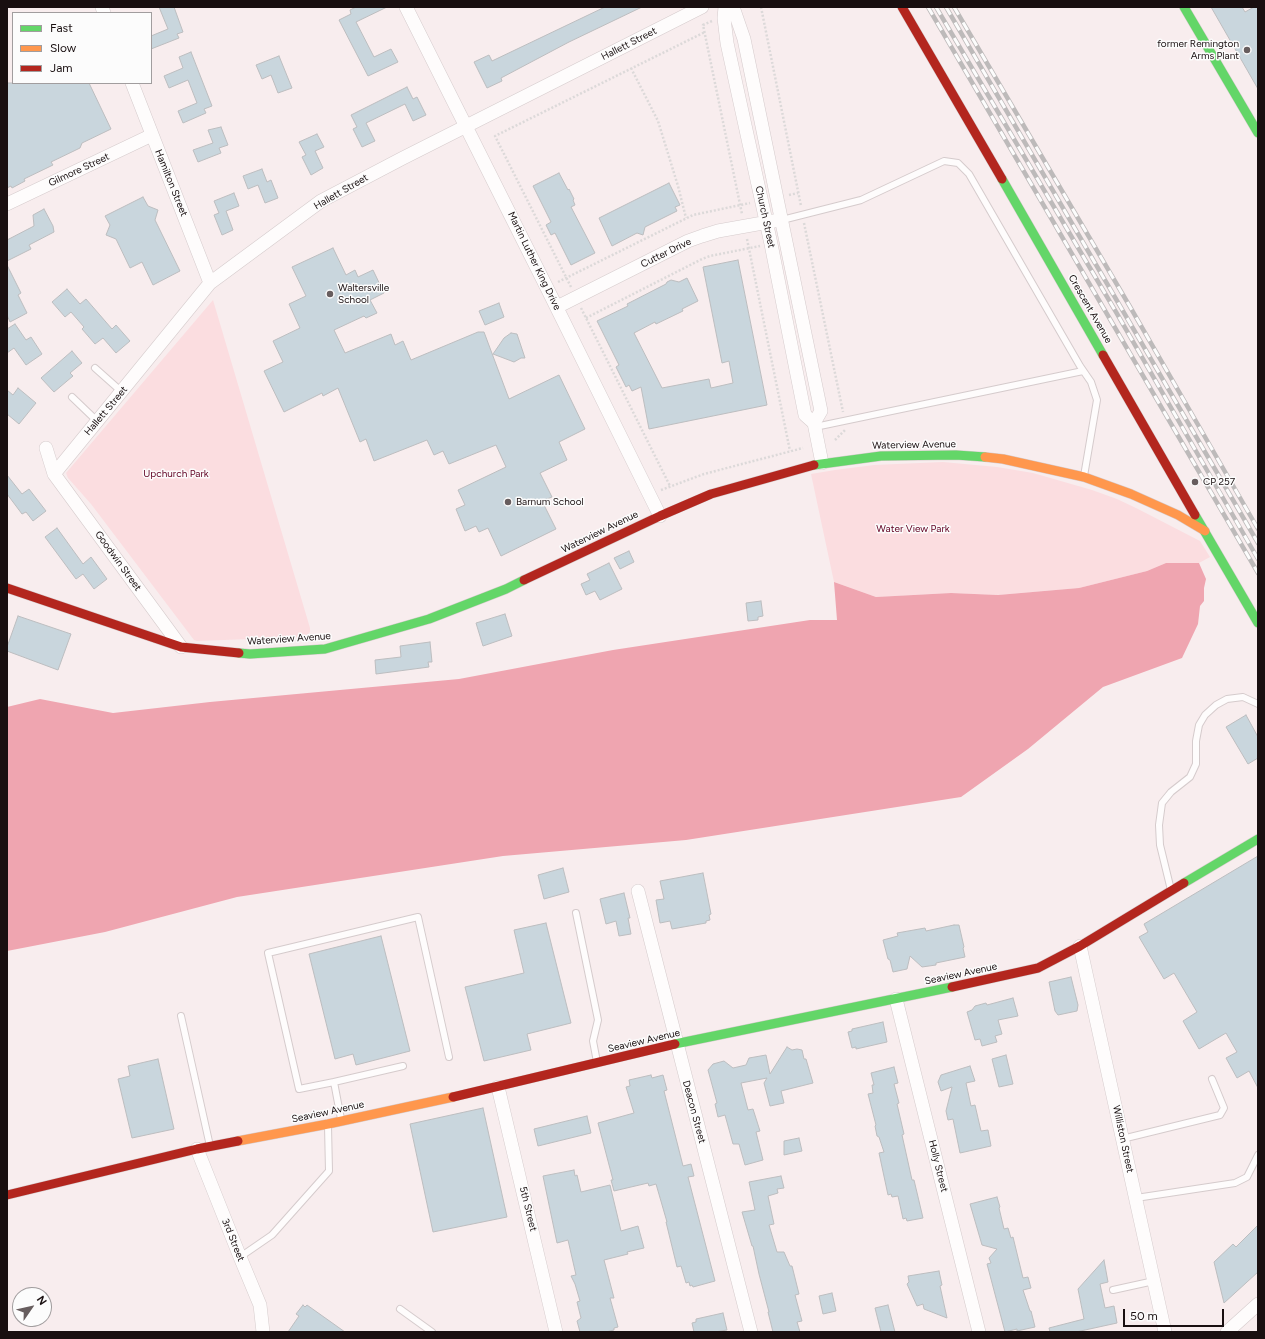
<!DOCTYPE html>
<html>
<head>
<meta charset="utf-8">
<style>
	body { margin:0 }
	#map { position:relative; width:1265px; height:1339px; overflow:hidden; background:#f8edee; font-family:Figtree,sans-serif }
	canvas { display:block }
	.frame { position:absolute; inset:0; border:8px solid #190f10; pointer-events:none }
	.legend { position:absolute; left:12px; top:12px; width:140px; height:72px; box-sizing:border-box; background:#fcfcfc; border:1px solid #a19d9e; margin:0; padding:5px 7px; list-style:none; font-size:12px; color:#190f10 }
	.legend li { display:flex; align-items:center; gap:8px; height:20px }
	.legend b { width:20px; border:1px solid #a19d9e }
	.north { position:absolute; left:12px; top:1287px; width:40px; height:40px; box-sizing:border-box; background:#fcfcfc; border:1px solid #a19d9e; border-radius:50%; rotate:56deg; font-size:11px; font-weight:700; line-height:16px; text-align:center; color:#190f10 }
	.north::after { content:''; display:block; margin:auto; width:14px; height:18px; background:#675d5e; clip-path:polygon(50% 0,100% 100%,50% 72%,0 100%) }
	.scale { position:absolute; left:1123px; top:1309px; width:101px; height:18px; box-sizing:border-box; border:2px solid #190f10; border-top:0; padding-left:5px; font-size:12px; line-height:14px; white-space:nowrap; color:#190f10; -webkit-text-stroke:3px #fcfcfc; paint-order:stroke }
</style>
</head>
<body>
<div id="map">
<canvas width="1265" height="1339"></canvas>
<div class="frame"></div>
<ul class="legend">
<li><b style="height:5px;background:#63d668"></b>Fast</li>
<li><b style="height:5px;background:#ff974d"></b>Slow</li>
<li><b style="height:5px;background:#b3261e"></b>Jam</li>
</ul>
<div class="north">N</div>
<div class="scale">50 m</div>
</div>
<script>
const ctx = document.querySelector('canvas').getContext('2d');
ctx.lineJoin = 'round';
function fillPath(path, color) {
  ctx.fillStyle = color;
  ctx.fill(path, 'evenodd');
}
function poly(rows) {
  const path = new Path2D();
  for (const r of rows) {
    path.moveTo(r[0], r[1]);
    for (let i = 2; i < r.length; i += 2) path.lineTo(r[i], r[i + 1]);
  }
  return path;
}
function trace(path, color, width, dash) {
  ctx.strokeStyle = color;
  ctx.lineWidth = width;
  ctx.lineCap = dash ? 'butt' : 'round';
  ctx.setLineDash(dash || []);
  ctx.stroke(path);
}
function write(font, color, halo, rows, align = 'center') {
  ctx.font = font + ' Figtree,sans-serif';
  ctx.lineWidth = 3;
  ctx.setLineDash([]);
  ctx.textBaseline = 'middle';
  ctx.strokeStyle = halo;
  ctx.fillStyle = color;
  for (const [text, x, y, turn = 0] of rows) {
    ctx.save();
    ctx.translate(x, y);
    ctx.rotate((+turn || 0) * Math.PI / 180);
    ctx.textAlign = isNaN(turn) ? turn : align;
    if (halo) ctx.strokeText(text, 0, 0);
    ctx.fillText(text, 0, 0);
    ctx.restore();
  }
}
const green = poly([
	[213,300,310,628,310,632,305,637,197,641,194,640,91,504,68,478,66,473],
	[943,462,997,467,1033,473,1092,490,1117,499,1138,509,1200,541,1210,557,1199,563,1166,563,1147,571,1079,588,998,595,951,593,876,597,834,582,811,474,835,470,874,465]
]);
const water = poly([
	[1166,563,1199,563,1206,579,1204,588,1204,601,1200,606,1198,624,1182,658,1103,687,1028,749,961,797,686,840,503,856,237,897,105,932,7,951,7,707,40,699,113,713,210,702,459,679,613,650,810,620,837,620,834,582,876,597,951,593,998,595,1079,588,1147,571]
]);
const building = poly([
	[159,7,174,7,183,32,177,34,179,38,151,49,151,36,168,29,159,7],
	[356,7,387,7,356,22,374,57,391,49,398,62,368,76,339,20,351,14,350,10,356,7],
	[605,7,642,7,569,42,501,78,502,81,487,88,474,62,489,55,492,61,605,7],
	[1211,7,1242,7,1245,12,1254,7,1258,7,1258,89,1211,7],
	[191,52,212,106,204,109,206,113,183,123,178,111,197,103,188,80,169,88,164,76,183,68,179,57,191,52],
	[279,56,292,88,278,93,271,75,262,79,256,65,279,56],
	[7,83,89,83,111,129,82,143,80,148,51,162,53,165,24,179,25,181,12,188,11,186,7,188,7,83],
	[407,87,413,99,417,97,426,115,413,121,405,104,366,123,375,141,362,147,353,129,357,127,351,115,407,87],
	[221,127,228,145,219,148,221,153,198,162,193,150,213,143,208,130,221,127],
	[317,134,324,147,315,151,323,168,311,175,302,157,306,155,299,142,317,134],
	[262,169,267,182,271,180,278,198,265,203,258,185,248,189,243,176,262,169],
	[559,173,568,190,569,189,574,199,573,200,575,205,571,207,595,253,571,265,555,233,551,235,546,225,551,222,533,186,559,173],
	[669,183,680,205,675,207,677,211,645,227,643,235,637,233,612,246,599,218,669,183],
	[234,193,239,206,226,211,233,230,222,235,214,215,219,213,214,201,234,193],
	[143,197,148,206,158,210,155,220,180,271,153,285,142,262,130,268,116,239,106,235,110,225,105,216,143,197],
	[44,209,53,226,54,232,29,245,31,249,7,261,7,240,34,226,33,215,44,209],
	[333,248,346,275,355,270,358,277,373,270,384,293,370,300,377,313,366,318,364,316,334,330,345,353,391,334,395,345,403,341,411,360,478,332,484,332,509,399,559,375,585,429,559,442,567,460,540,473,552,497,542,501,556,529,501,556,488,528,479,532,476,526,465,531,456,509,465,505,458,490,506,467,496,445,449,464,443,451,434,455,427,440,374,461,366,439,360,442,338,388,323,396,322,393,284,412,264,371,283,362,273,341,300,328,289,304,306,296,292,267,333,248],
	[738,260,767,405,649,429,641,387,632,391,629,385,626,387,616,367,619,365,597,321,628,306,627,304,666,284,667,282,671,280,679,282,687,278,698,301,682,309,683,311,656,324,655,322,634,333,662,388,709,379,711,388,733,383,729,361,722,363,703,267,738,260],
	[7,265,21,293,18,295,27,313,10,322,7,315,7,265],
	[67,289,80,304,86,299,112,329,116,325,130,341,116,353,103,338,95,344,82,329,84,327,71,312,65,317,52,302,67,289],
	[499,303,504,317,485,325,479,311,499,303],
	[15,324,26,340,31,337,42,354,26,365,14,348,7,353,7,329,15,324],
	[511,333,517,334,525,358,521,358,514,362,493,354,504,338,511,333],
	[72,351,82,363,70,373,73,376,54,392,41,378,72,351],
	[18,388,36,403,19,424,7,414,7,390,13,395,18,388],
	[7,475,22,494,29,489,46,511,33,521,26,512,22,514,7,494,7,475],
	[57,528,83,564,91,557,107,579,94,589,83,574,76,579,45,537,57,528],
	[629,551,634,562,620,569,614,558,629,551],
	[609,563,622,589,600,600,595,591,586,595,581,584,590,580,587,574,609,563],
	[761,601,763,616,758,617,758,620,748,621,746,603,761,601],
	[505,614,512,636,483,646,476,623,505,614],
	[18,616,71,634,58,670,7,651,7,647,18,616],
	[430,642,432,662,428,662,429,667,376,674,375,660,401,657,400,646,430,642],
	[1246,715,1258,737,1258,758,1248,764,1226,727,1246,715],
	[1258,856,1258,1088,1249,1071,1237,1078,1226,1058,1237,1052,1226,1033,1199,1049,1183,1021,1197,1012,1174,973,1164,979,1139,937,1148,932,1144,924,1258,856],
	[563,868,569,892,544,899,538,875,563,868],
	[703,873,711,914,709,915,710,920,706,921,706,923,672,929,670,921,660,923,656,900,664,899,660,881,703,873],
	[624,893,630,918,628,918,631,934,619,936,616,921,606,924,600,899,624,893],
	[546,923,571,1023,527,1034,531,1050,484,1061,465,987,524,973,514,930,546,923],
	[954,925,959,925,964,947,963,948,965,957,936,963,936,965,922,967,910,956,907,969,893,972,890,960,888,959,883,940,898,936,897,933,925,928,926,931,954,925],
	[381,936,410,1051,356,1065,353,1054,335,1059,309,954,381,936],
	[1071,977,1078,1005,1077,1011,1058,1015,1055,1011,1049,982,1071,977],
	[1013,998,1018,1016,998,1020,1002,1034,995,1036,997,1042,982,1046,980,1039,975,1040,967,1012,972,1010,975,1006,986,1003,987,1005,1013,998],
	[883,1022,887,1042,856,1049,856,1047,852,1048,848,1032,852,1031,852,1029,883,1022],
	[787,1047,792,1050,797,1049,802,1050,804,1059,806,1059,813,1083,781,1091,784,1103,770,1106,764,1083,767,1078,741,1083,748,1110,753,1109,760,1131,756,1132,763,1160,745,1165,739,1144,733,1144,725,1115,718,1117,715,1104,717,1103,708,1070,713,1064,724,1061,733,1068,746,1065,749,1058,766,1055,770,1074,787,1047],
	[1006,1055,1013,1084,999,1087,992,1059,1006,1055],
	[158,1059,174,1129,132,1138,118,1079,130,1076,128,1066,158,1059],
	[970,1066,975,1081,966,1083,971,1106,975,1105,981,1131,988,1130,991,1146,960,1153,953,1119,948,1120,946,1111,952,1087,941,1091,938,1082,941,1075,970,1066],
	[894,1067,898,1083,894,1084,899,1103,897,1104,904,1134,902,1135,912,1180,914,1180,923,1218,907,1221,906,1218,903,1219,898,1196,892,1197,891,1194,888,1195,879,1153,884,1152,879,1137,877,1136,875,1126,876,1125,868,1094,873,1093,872,1085,874,1085,871,1073,894,1067],
	[651,1075,652,1078,663,1075,667,1090,664,1091,683,1166,691,1164,694,1176,688,1177,715,1281,693,1287,692,1285,690,1286,689,1282,686,1283,681,1266,677,1267,666,1222,667,1222,656,1184,649,1186,648,1183,614,1191,611,1180,613,1180,598,1123,634,1113,626,1087,630,1086,629,1080,651,1075],
	[483,1108,507,1217,433,1232,410,1124,483,1108],
	[587,1116,591,1133,538,1146,534,1129,587,1116],
	[799,1138,802,1151,784,1155,784,1141,799,1138],
	[574,1170,575,1176,577,1175,581,1192,610,1185,621,1231,638,1226,644,1248,627,1252,628,1254,604,1260,614,1298,610,1298,618,1327,614,1328,614,1330,606,1332,580,1332,577,1321,581,1318,577,1302,580,1301,575,1284,571,1276,576,1275,568,1240,557,1243,543,1176,574,1170],
	[781,1176,784,1188,777,1189,778,1193,768,1196,774,1224,769,1225,777,1252,784,1252,790,1266,792,1266,799,1294,795,1295,802,1321,797,1322,800,1332,773,1332,768,1312,769,1312,759,1274,753,1246,752,1246,742,1212,755,1210,749,1182,781,1176],
	[997,1197,1000,1207,999,1208,1004,1229,1008,1228,1011,1238,1013,1237,1023,1278,1028,1277,1031,1288,1023,1290,1030,1311,1031,1311,1035,1327,1017,1331,1017,1329,1005,1332,987,1264,991,1263,989,1258,997,1249,982,1245,970,1204,997,1197],
	[1258,1225,1258,1272,1224,1303,1214,1262,1233,1244,1236,1247,1258,1225],
	[1104,1260,1108,1282,1100,1284,1105,1308,1114,1306,1117,1323,1076,1332,1050,1332,1049,1328,1084,1319,1078,1289,1104,1260],
	[939,1271,942,1285,940,1286,947,1318,924,1309,923,1304,917,1306,907,1284,909,1282,908,1276,939,1271],
	[832,1293,836,1311,823,1314,819,1296,832,1293],
	[303,1305,305,1307,307,1305,345,1332,288,1332,299,1316,296,1314,303,1305],
	[888,1305,895,1332,881,1332,875,1308,888,1305],
	[723,1313,727,1330,715,1332,694,1332,692,1323,696,1322,696,1319,723,1313]
]);
const path = poly([
	[761,7,801,206],
	[712,21,703,25,742,214],
	[631,68,658,121,678,186,686,218],
	[789,195,798,193],
	[804,223,843,412],
	[747,239,790,451],
	[558,282,693,215,750,203],
	[571,287,495,136,705,32],
	[581,308,670,486],
	[586,318,702,259,710,256,760,246],
	[835,440,845,430],
	[661,490,704,474,803,448]
]);
const lane = poly([
	[782,220,861,200,944,161,958,163,969,174,1080,366,1091,382,1097,400,1084,476],
	[95,368,122,392],
	[72,397,97,421],
	[815,427,1083,371],
	[1171,890,1160,845,1159,825,1162,803,1171,792,1190,777,1196,764,1196,741,1199,725,1205,715,1216,705,1227,699,1243,697,1258,704],
	[576,913,598,1020,593,1041,597,1062],
	[181,1016,210,1146],
	[334,1082,403,1066],
	[341,1119,334,1082,299,1089,268,953,418,917,449,1057],
	[1122,1139,1220,1115,1224,1108,1212,1079],
	[1136,1198,1235,1183,1247,1177,1258,1155],
	[240,1257,272,1235,329,1171,328,1126],
	[1113,1290,1154,1281],
	[400,1309,432,1332]
]);
const street = poly([
	[102,7,104,13],
	[406,7,547,288,660,516],
	[725,7,724,18,727,43,771,244,805,415,814,423,822,463],
	[733,7,744,39,821,411,814,423],
	[132,83,210,283],
	[7,204,152,135],
	[557,307,688,241,702,236,718,231,774,221],
	[46,448,54,474,181,647],
	[54,474,210,283,321,201,403,158,702,7],
	[638,891,751,1332],
	[1080,946,1165,1332],
	[896,999,979,1332],
	[498,1087,556,1332],
	[197,1149,240,1257,260,1305,263,1332],
	[1227,1332,1258,1304]
]);
const fast = poly([
	[1184,7,1258,133],
	[1002,179,1103,355],
	[814,465,881,456,956,455,985,457],
	[1195,515,1258,623],
	[239,653,250,654,325,649,429,619,506,589,524,580],
	[1184,883,1258,839],
	[675,1044,952,987]
]);
const slow = poly([
	[985,457,1003,459,1084,477,1131,494,1178,515,1205,531],
	[238,1141,328,1124,453,1097]
]);
const jam = poly([
	[902,7,1002,179],
	[1103,355,1195,515],
	[524,580,660,516,711,494,814,465],
	[7,588,181,647,239,653],
	[952,987,1038,968,1080,946,1184,883],
	[453,1097,675,1044],
	[7,1195,197,1149,238,1141]
]);
const rail = poly([
	[928,7,1258,573],
	[936,7,1116,312,1258,559],
	[946,7,1258,543],
	[954,7,1129,305,1258,529]
]);
const markers = [
	[1247,50,4,"#675d5e"],
	[330,294,4,"#675d5e"],
	[1195,482,4,"#675d5e"],
	[508,502,4,"#675d5e"]
];
const streetNames = [
	["Hallett Street",629,44,-27],
	["Gilmore Street",79,170,-25],
	["Hamilton Street",171,183,68],
	["Hallett Street",341,192,-30],
	["Church Street",765,217,78],
	["Cutter Drive",666,253,-26],
	["Martin Luther King Drive",534,261,64],
	["Crescent Avenue",1090,309,60],
	["Hallett Street",106,411,-50],
	["Waterview Avenue",914,445,-1],
	["Waterview Avenue",600,532,-26],
	["Goodwin Street",118,561,54],
	["Waterview Avenue",289,639,-4],
	["Seaview Avenue",961,974,-12],
	["Seaview Avenue",644,1041,-13],
	["Seaview Avenue",328,1112,-12],
	["Deacon Street",694,1112,75],
	["Williston Street",1123,1139,78],
	["Holly Street",938,1166,76],
	["5th Street",528,1209,76],
	["3rd Street",233,1240,68]
];
const poiNames = [
	["former Remington",1239,44,"right"],
	["Arms Plant",1239,56,"right"],
	["Waltersville",338,288],
	["School",338,300],
	["CP 257",1203,482],
	["Barnum School",516,502]
];
const parkNames = [
	["Upchurch Park",176,474],
	["Water View Park",913,529]
];
fillPath(green, '#fbdde0');
fillPath(water, '#efa5b0');
fillPath(building, '#c9d6dd');
trace(building, '#bcbdbf', 1);
trace(lane, '#d5cbcc', 8);
trace(street, '#d5cbcc', 14);
trace(fast, '#d5cbcc', 10);
trace(slow, '#d5cbcc', 10);
trace(jam, '#d5cbcc', 10);
trace(path, '#dcd9d9', 2.5, [2, 2]);
trace(lane, '#fefcfc', 6);
trace(street, '#fefcfc', 13);
trace(fast, '#63d668', 9);
trace(slow, '#ff974d', 9);
trace(jam, '#b3261e', 9);
trace(rail, '#bdbaba', 4.5);
trace(rail, '#fcfcfc', 3, [9]);
for (const [x, y, r, color] of markers) {
  const dot = new Path2D();
  dot.arc(x, y, r, 0, 2 * Math.PI);
  ctx.fillStyle = color;
  ctx.fill(dot);
  trace(dot, '#fcfcfc', 1.5);
}
write('10px', '#190f10', '#fcfcfc', streetNames);
write('10px', '#190f10', '#fcfcfc', poiNames, 'left');
write('10px', '#600122', '#fcfcfc', parkNames);
</script>
</body>
</html>
